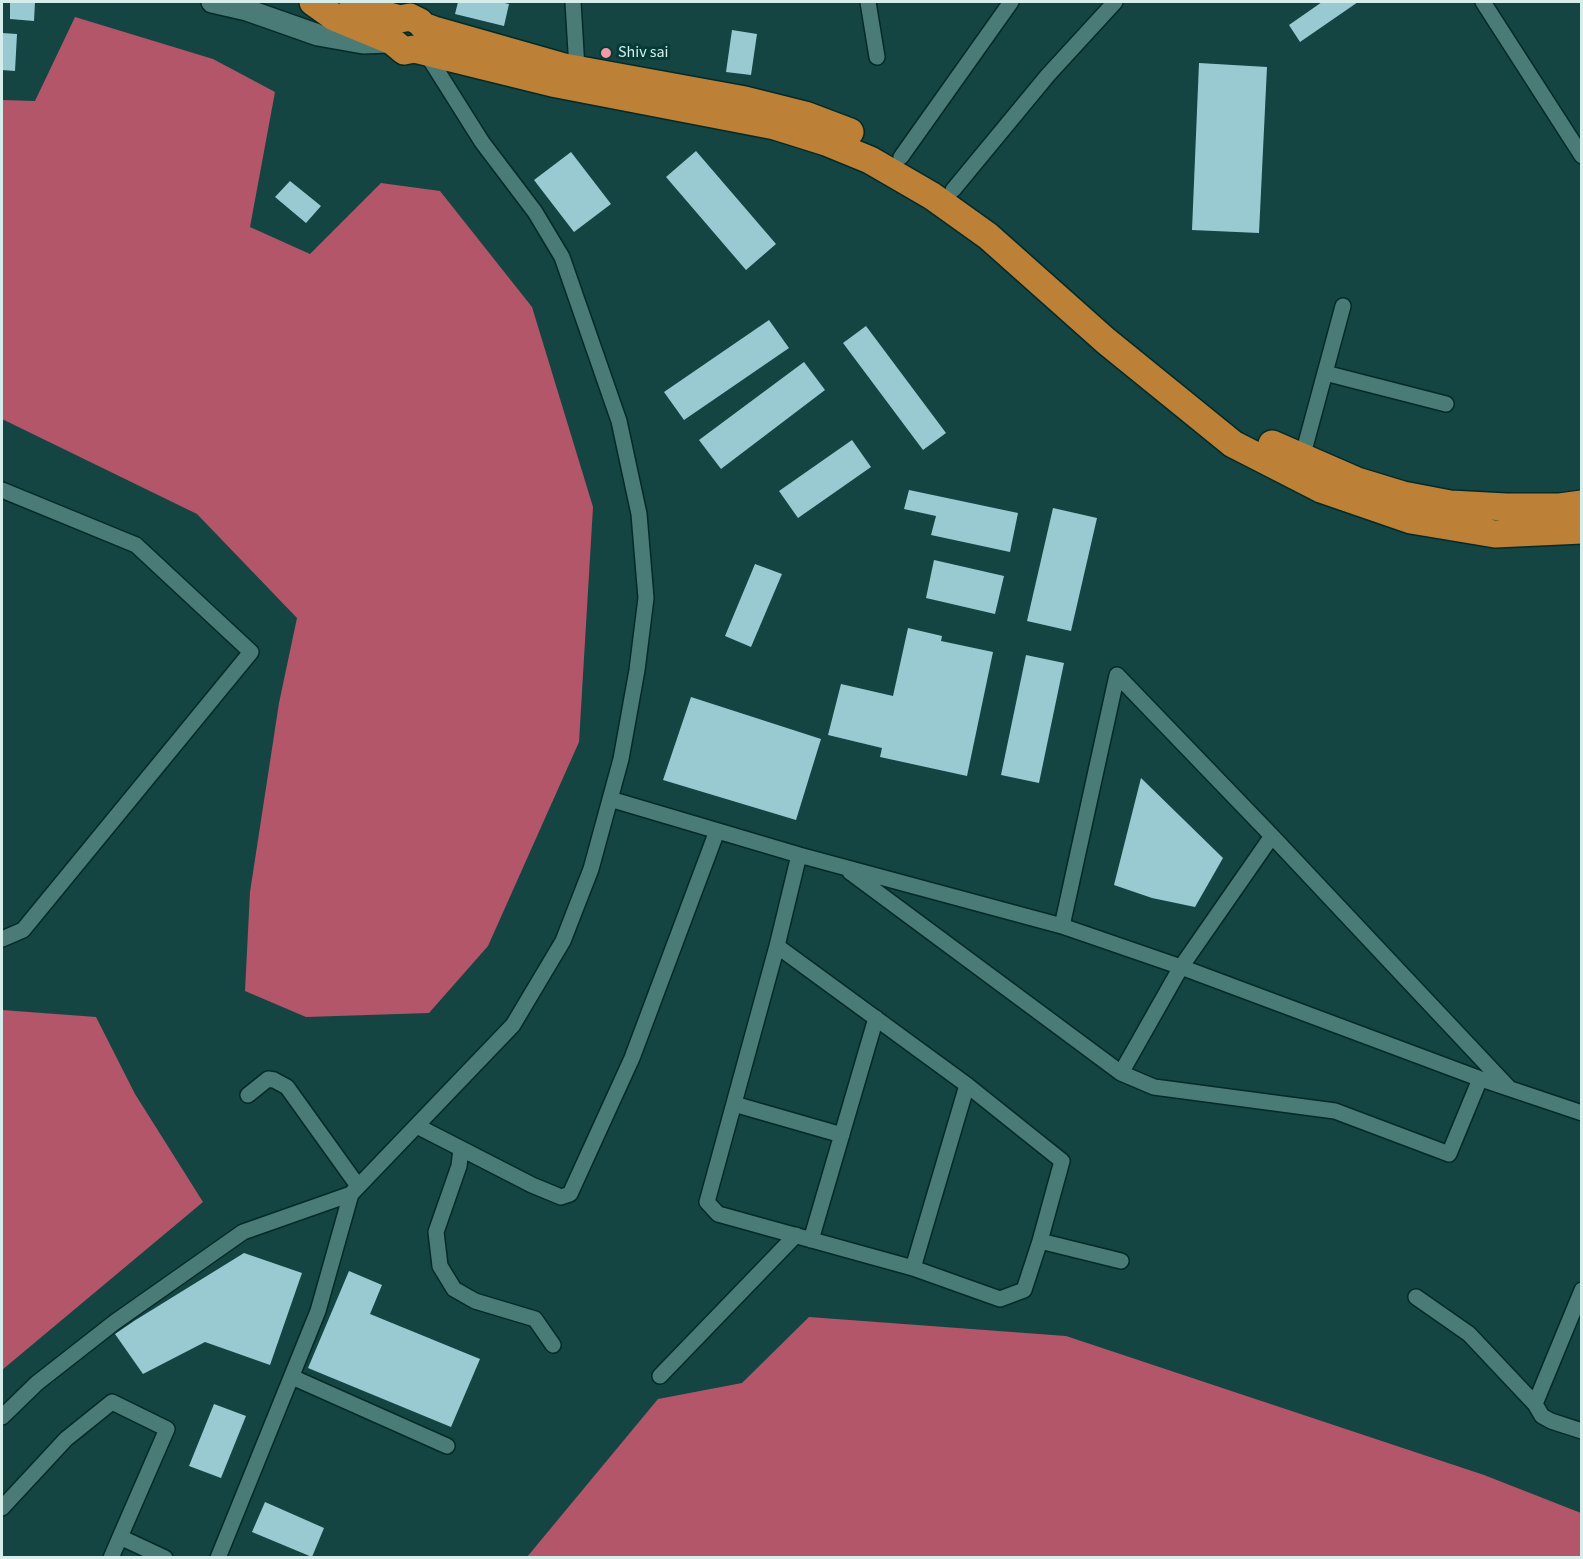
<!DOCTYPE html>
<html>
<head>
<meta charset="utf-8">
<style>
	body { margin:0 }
	#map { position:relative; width:1583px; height:1559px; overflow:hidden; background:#144542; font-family:"Source Sans 3",sans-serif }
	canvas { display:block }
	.frame { position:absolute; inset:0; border:3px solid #d5eeeb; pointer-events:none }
</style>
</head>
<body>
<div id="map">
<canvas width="1583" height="1559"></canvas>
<div class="frame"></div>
</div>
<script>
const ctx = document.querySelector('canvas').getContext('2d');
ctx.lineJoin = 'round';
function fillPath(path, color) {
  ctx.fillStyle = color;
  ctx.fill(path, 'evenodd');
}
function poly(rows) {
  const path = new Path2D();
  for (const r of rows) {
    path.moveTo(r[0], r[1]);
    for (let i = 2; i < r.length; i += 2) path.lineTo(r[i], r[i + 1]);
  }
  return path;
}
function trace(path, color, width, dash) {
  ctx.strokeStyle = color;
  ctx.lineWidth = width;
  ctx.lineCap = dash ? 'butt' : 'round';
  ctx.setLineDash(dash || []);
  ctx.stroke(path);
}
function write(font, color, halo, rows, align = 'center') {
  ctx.font = font + ' "Source Sans 3",sans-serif';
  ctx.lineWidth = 6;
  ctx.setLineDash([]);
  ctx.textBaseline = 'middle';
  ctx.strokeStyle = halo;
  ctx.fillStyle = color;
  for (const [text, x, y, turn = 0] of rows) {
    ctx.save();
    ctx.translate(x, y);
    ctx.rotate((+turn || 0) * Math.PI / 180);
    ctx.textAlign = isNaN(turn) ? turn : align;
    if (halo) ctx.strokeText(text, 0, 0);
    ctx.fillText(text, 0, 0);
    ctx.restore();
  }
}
const forest = poly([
	[75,17,213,59,275,92,250,227,310,254,381,183,440,191,532,307,593,507,579,742,488,946,429,1013,306,1017,245,991,250,892,279,703,297,618,197,514,2,419,2,100,35,101],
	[2,1010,96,1017,135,1094,203,1202,2,1370],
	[809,1317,1066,1336,1484,1475,1581,1513,1581,1557,527,1557,658,1399,742,1383]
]);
const building = poly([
	[10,2,35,2,34,21,10,19],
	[458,2,500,2,509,4,504,26,455,14],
	[1322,2,1358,2,1300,42,1289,25],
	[732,30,757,34,751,75,726,72],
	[2,33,17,34,15,71,2,70],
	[1199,63,1267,67,1259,233,1192,230],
	[696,151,776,244,746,270,666,177],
	[571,152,611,204,574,232,534,180],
	[290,181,321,206,306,223,275,197],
	[769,320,789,348,684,420,664,392],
	[866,326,946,433,923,450,843,343],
	[804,362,825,390,721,469,699,440],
	[852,440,871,467,798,518,779,491],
	[909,490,1018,513,1010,552,931,535,936,516,904,509],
	[1053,508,1097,518,1071,631,1027,621],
	[934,560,1004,576,995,614,926,598],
	[755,564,782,574,751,647,725,636],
	[908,628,942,636,941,641,993,652,967,776,880,757,882,748,828,735,841,684,893,696],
	[1026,655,1064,663,1039,783,1001,775],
	[691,697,821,739,796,820,663,780],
	[1141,778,1223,858,1195,907,1152,898,1114,885],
	[244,1253,302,1273,270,1365,205,1342,143,1374,115,1334,134,1321],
	[349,1271,382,1285,370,1314,480,1359,451,1427,308,1368],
	[214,1404,246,1416,221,1478,189,1466],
	[265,1502,324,1528,312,1557,252,1532]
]);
const street = poly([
	[573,2,577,69],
	[868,2,877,57],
	[1483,2,1582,156],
	[901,157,1011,2],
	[953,190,1048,75,1115,2],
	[1325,373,1446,404],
	[1302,458,1343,306],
	[2,490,136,545,251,652,23,930,2,939],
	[610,799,799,855,1062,926,1181,967,1478,1078,1582,1113],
	[850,872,1121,1073,1154,1087,1335,1111,1449,1154,1480,1079],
	[1062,926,1117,675,1272,836,1508,1087],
	[777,946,967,1085,1062,1161,1040,1241,1024,1290,1000,1299,913,1268,718,1214,707,1202,777,946,799,855],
	[1121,1073,1181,967,1272,836],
	[248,1095,268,1079,274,1080,287,1087,358,1186],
	[734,1104,842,1135],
	[417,1126,532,1185,561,1197,570,1194,632,1058,717,831],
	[461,1149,459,1166,436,1232,440,1266,454,1289,475,1301,535,1319,553,1345],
	[811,1240,876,1018],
	[1040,1241,1121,1261],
	[913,1268,967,1085],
	[1582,1290,1535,1404,1542,1416,1551,1421,1582,1431],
	[1416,1297,1469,1334,1535,1404],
	[660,1376,796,1235],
	[292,1377,447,1446],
	[2,1417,37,1383,115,1322,243,1232,351,1194],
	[2,1508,66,1439,112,1402,167,1429,120,1537,165,1558],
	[111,1558,120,1537],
	[218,1558,318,1311,351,1194,513,1025,563,941,591,869,621,759,637,670,646,598,639,514,619,421,562,257,535,212,482,142,426,53]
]);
const secondary = poly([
	[212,2,247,10,318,35,363,43,388,42]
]);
const highway = poly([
	[313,2,334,17,392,41,404,51,414,49,552,83,775,126,826,142,870,160,932,196,988,236,1106,341,1233,444,1321,489,1411,520,1495,534,1582,530],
	[353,2,368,10,400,19,410,17,420,22,423,26,434,30,564,67,745,100,805,115,850,132],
	[1272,444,1357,481,1403,495,1450,504,1506,507,1560,507,1582,504]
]);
const markers = [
	[606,53,6,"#f39aa9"]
];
const poiNames = [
	["Shiv sai",618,53]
];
fillPath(forest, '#b35669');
fillPath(building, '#99cad2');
trace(street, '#042a28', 18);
trace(secondary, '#042a28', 24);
trace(highway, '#042a28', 30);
trace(street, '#4b7b77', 15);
trace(secondary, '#4b7b77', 21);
trace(highway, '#bc8137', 27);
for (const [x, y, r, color] of markers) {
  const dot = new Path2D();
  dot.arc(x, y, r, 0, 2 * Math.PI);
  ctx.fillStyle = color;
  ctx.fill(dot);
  trace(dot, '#063b38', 2);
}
write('16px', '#d5eeeb', '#063b38', poiNames, 'left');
</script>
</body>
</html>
